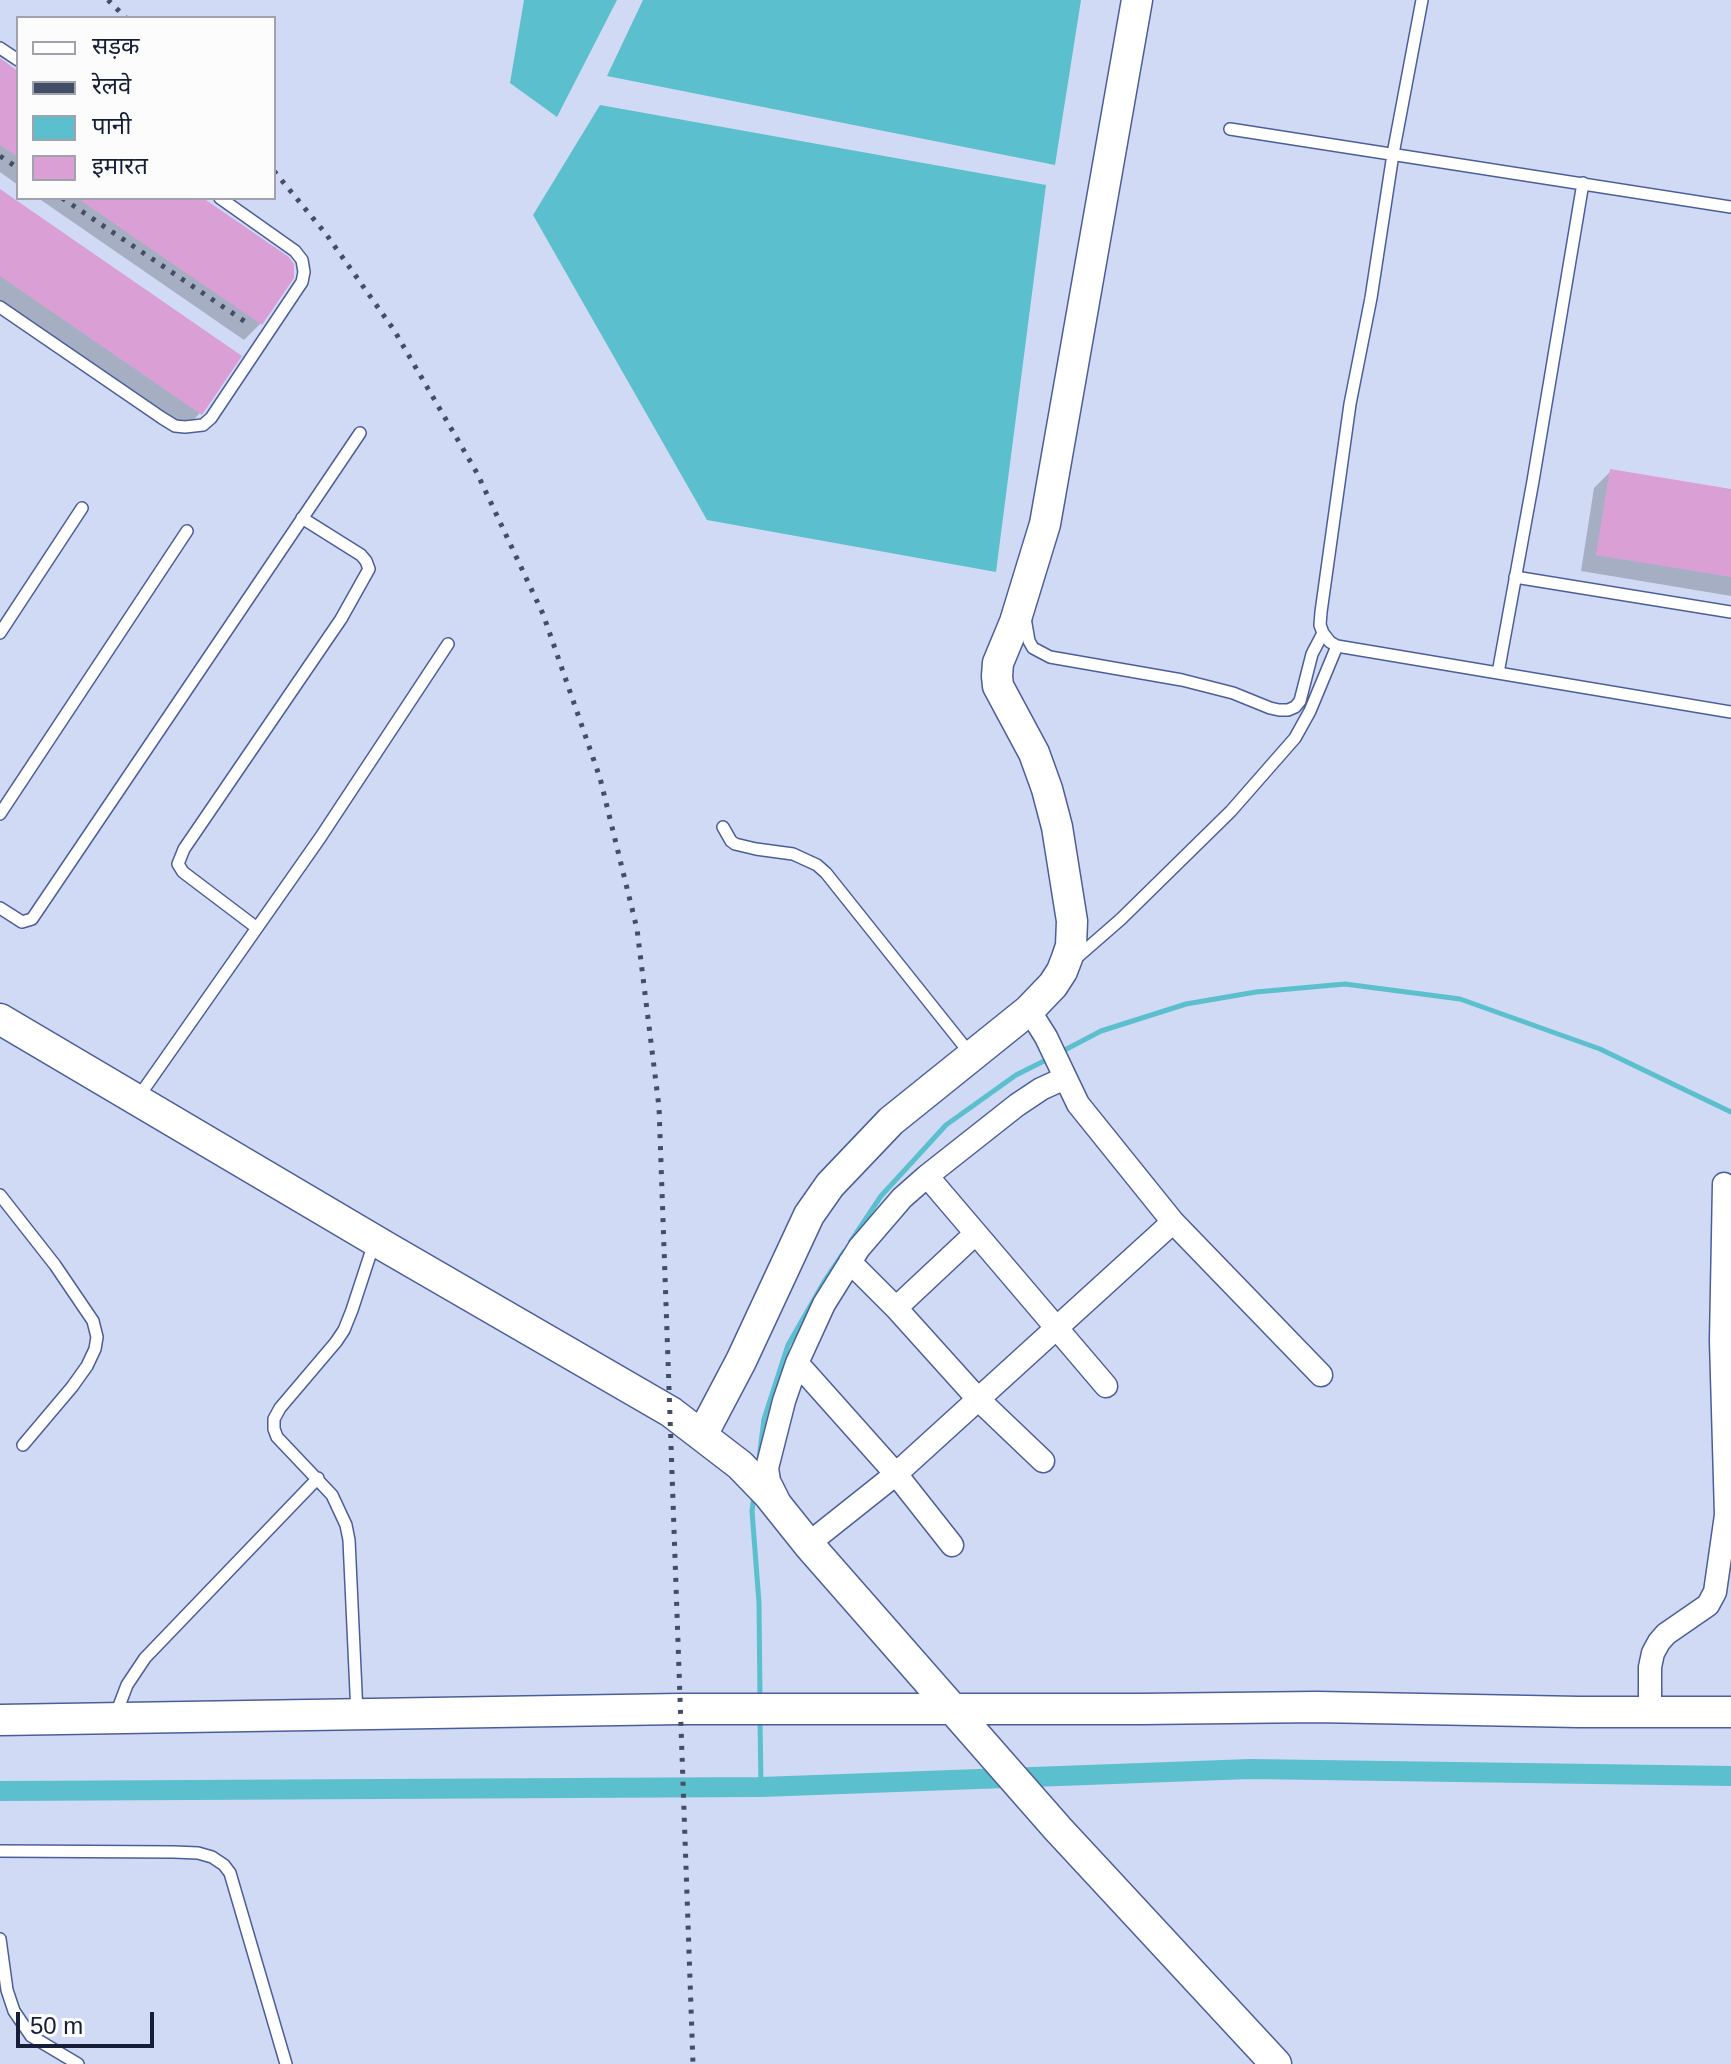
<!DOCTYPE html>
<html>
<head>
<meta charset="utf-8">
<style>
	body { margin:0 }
	#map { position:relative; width:1731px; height:2064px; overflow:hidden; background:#d0daf5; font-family:Arial,"Noto Sans Devanagari",sans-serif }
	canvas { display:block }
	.legend { position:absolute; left:16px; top:16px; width:260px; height:184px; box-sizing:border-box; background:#fcfcfc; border:2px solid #a0a3ad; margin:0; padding:10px 14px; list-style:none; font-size:24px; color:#161e37 }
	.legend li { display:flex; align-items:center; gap:16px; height:40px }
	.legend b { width:40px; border:2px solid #a0a3ad }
	.scale { position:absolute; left:16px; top:2012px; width:138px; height:36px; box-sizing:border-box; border:4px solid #161e37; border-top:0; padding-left:10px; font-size:24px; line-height:28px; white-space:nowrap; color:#161e37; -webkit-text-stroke:6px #fcfcfc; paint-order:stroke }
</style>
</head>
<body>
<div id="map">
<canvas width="1731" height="2064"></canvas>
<ul class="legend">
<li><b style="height:10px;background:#fff"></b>सड़क</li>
<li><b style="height:10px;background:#444d66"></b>रेलवे</li>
<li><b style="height:22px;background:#5cbfce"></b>पानी</li>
<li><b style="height:22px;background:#daa0d5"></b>इमारत</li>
</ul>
<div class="scale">50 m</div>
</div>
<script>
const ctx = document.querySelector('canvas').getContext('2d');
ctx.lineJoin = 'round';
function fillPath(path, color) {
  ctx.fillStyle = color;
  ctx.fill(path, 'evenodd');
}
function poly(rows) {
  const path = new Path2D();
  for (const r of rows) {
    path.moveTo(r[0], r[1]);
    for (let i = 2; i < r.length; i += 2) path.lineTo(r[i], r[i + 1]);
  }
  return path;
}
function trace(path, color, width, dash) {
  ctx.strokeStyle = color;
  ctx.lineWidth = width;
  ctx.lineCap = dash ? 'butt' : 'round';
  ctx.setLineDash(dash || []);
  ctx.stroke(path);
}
const water = poly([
	[524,0,617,0,557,117,510,83],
	[643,0,1081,0,1055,165,607,76],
	[600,105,1046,185,996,572,707,520,533,215]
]);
const shadow = poly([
	[0,61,18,73,18,185,0,172],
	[0,192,200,413,184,430,0,303],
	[38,198,199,198,260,324,244,340],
	[1611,471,1731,491,1731,596,1581,571,1594,488]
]);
const stream = poly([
	[1059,1053,1101,1031,1186,1004,1256,992,1345,984,1460,999,1600,1049,1731,1112],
	[851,1241,881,1196,946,1125,1016,1075,1050,1058],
	[759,1459,764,1419,788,1345,824,1282,844,1252],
	[754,1496,752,1511,759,1603,760,1698],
	[760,1720,761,1787]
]);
const canal = poly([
	[0,1791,761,1787,1250,1769,1731,1776]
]);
const building = poly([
	[0,58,18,71,18,157,0,145],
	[0,189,242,356,202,415,0,276],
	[77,198,203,198,289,257,294,264,294,278,262,325],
	[1610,469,1731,489,1731,577,1596,555]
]);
const lane = poly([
	[1422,0,1393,154,1371,298,1350,404,1321,612,1320,625,1323,633,1330,642,1337,646,1731,712],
	[0,48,18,60],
	[1230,129,1731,207],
	[0,307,162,418,175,426,185,427,203,425,211,418,302,282,304,272,302,260,295,251,220,198],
	[1515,577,1731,612],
	[1025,618,1029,641,1033,648,1050,657,1182,680,1233,693,1270,708,1279,710,1288,710,1295,707,1300,701,1312,654,1323,633],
	[0,633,82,508],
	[1498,673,1533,481,1583,183],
	[0,814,187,531],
	[723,827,731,841,735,844,756,849,793,854,817,865,826,873,972,1056],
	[0,908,22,922,32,919,360,433],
	[257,928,183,872,178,864,184,849,341,619,369,569,366,561,361,555,302,518],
	[1074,960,1121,919,1231,811,1295,738,1310,711,1337,646],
	[137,1099,320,838,448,644],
	[0,1195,55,1265,93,1321,97,1337,95,1349,87,1366,72,1387,23,1445],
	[116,1714,127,1685,145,1658,318,1478],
	[357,1714,349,1540,346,1525,332,1495,277,1437,274,1429,274,1419,280,1408,336,1342,344,1330,352,1310,374,1243],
	[0,1851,174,1852,198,1853,212,1857,224,1865,230,1873,286,2064],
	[0,1939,7,1990,14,2011,31,2036,78,2064]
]);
const street = poly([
	[1029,1010,1046,1037,1078,1104,1173,1222,1321,1375],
	[927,1176,1106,1386],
	[850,1262,896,1308,978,1399,1043,1461],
	[896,1308,975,1234],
	[797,1363,896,1474,952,1545],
	[778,1499,769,1481,767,1468,784,1401,797,1363,824,1304,859,1248,902,1198,927,1176,1017,1105,1041,1089,1065,1078],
	[808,1544,896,1474,1173,1222],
	[1650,1712,1650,1667,1653,1653,1659,1642,1666,1634,1708,1605,1715,1592,1726,1515,1721,1341,1724,1184]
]);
const secondary = poly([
	[0,1019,386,1247,671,1412,740,1465,768,1494,808,1544,1058,1829,1276,2064],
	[702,1435,741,1361,809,1215,830,1185,891,1121,1029,1010,1053,985,1062,971,1067,958,1071,946,1072,921,1057,827,1047,789,1034,753,998,686,997,676,998,663,1015,622,1045,524,1137,0],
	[0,1720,680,1709,1141,1709,1317,1707,1579,1712,1731,1712]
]);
const rail = poly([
	[108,0,126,18],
	[0,156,18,168],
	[274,171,326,234,394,330,477,473,543,614,600,778,637,929,659,1107,693,2064],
	[62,198,250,325]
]);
fillPath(water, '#5cbfce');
fillPath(shadow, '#0003');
trace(stream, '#5cbfce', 5);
trace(canal, '#5cbfce', 20);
fillPath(building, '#daa0d5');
trace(lane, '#4b5e99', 14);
trace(street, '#4b5e99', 25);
trace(secondary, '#4b5e99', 33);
trace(lane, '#fff', 11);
trace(street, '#fff', 22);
trace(secondary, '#fff', 30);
trace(rail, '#444d66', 5, [4, 8]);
</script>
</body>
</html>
